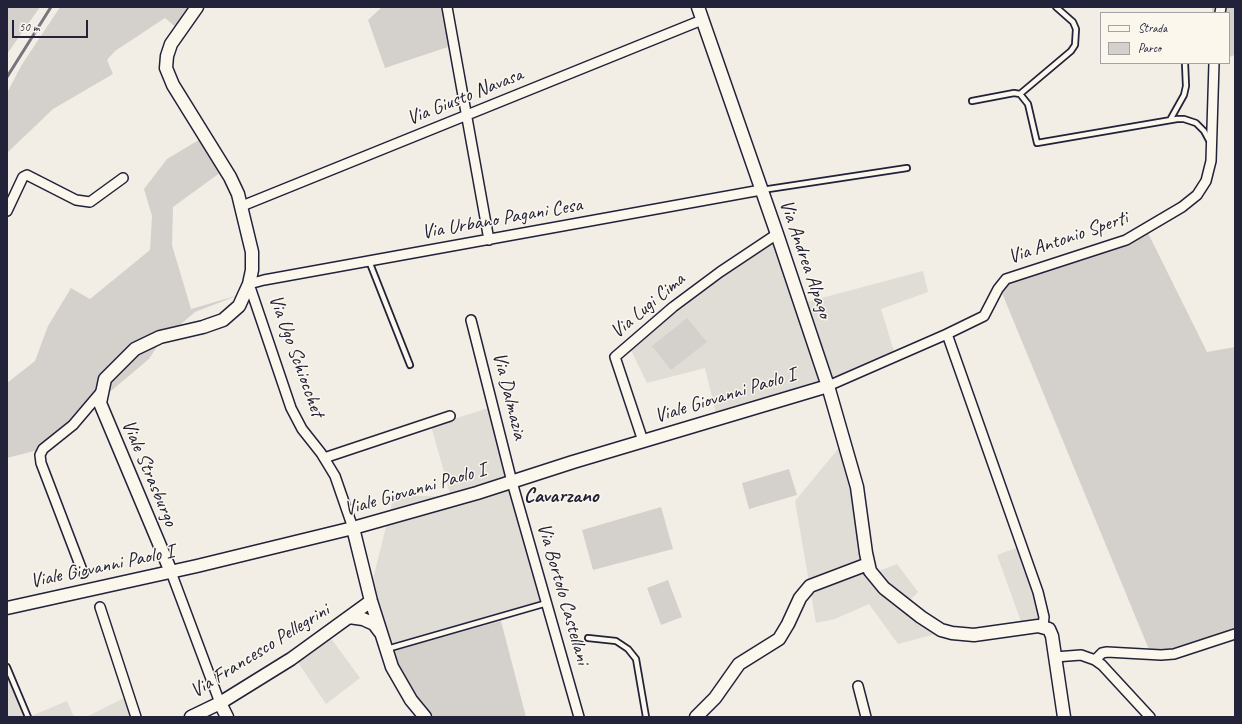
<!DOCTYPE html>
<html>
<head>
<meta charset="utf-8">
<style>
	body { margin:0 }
	#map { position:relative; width:1242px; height:724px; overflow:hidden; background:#f2eee5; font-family:Caveat,sans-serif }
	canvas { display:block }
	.frame { position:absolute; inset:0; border:8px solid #22223b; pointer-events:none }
	.legend { position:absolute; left:1100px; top:12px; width:130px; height:52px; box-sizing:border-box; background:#fbf7ec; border:1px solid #a4a2a5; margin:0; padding:5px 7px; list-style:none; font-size:12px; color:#22223b }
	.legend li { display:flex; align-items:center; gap:8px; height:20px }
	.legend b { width:20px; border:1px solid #a4a2a5 }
	.scale { position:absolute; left:12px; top:20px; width:76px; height:18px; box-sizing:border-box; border:2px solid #22223b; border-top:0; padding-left:5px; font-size:12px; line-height:14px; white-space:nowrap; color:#22223b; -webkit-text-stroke:3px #fbf7ec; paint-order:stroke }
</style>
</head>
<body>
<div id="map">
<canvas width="1242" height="724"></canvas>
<div class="frame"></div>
<ul class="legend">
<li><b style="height:5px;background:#fbf7ec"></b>Strada</li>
<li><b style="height:11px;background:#d4d1cc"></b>Parco</li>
</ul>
<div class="scale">50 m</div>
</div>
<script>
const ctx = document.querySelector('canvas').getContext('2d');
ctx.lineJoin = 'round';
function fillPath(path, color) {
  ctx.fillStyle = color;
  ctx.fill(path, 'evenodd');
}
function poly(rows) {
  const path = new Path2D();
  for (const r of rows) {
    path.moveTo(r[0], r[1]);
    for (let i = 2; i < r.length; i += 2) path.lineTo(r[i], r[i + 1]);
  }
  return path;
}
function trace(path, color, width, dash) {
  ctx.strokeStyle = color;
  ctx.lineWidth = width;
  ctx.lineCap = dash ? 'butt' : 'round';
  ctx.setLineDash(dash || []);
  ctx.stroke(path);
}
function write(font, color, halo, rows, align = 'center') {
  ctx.font = font + ' Caveat,sans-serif';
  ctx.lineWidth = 3;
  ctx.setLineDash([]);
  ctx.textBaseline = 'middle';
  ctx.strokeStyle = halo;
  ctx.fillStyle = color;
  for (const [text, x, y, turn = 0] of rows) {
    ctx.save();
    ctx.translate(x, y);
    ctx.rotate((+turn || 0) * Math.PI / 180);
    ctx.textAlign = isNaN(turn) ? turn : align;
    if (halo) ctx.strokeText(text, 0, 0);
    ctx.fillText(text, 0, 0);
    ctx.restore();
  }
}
const built = poly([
	[775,234,799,304,923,271,928,292,881,309,896,358,718,422,705,368,647,383,630,348],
	[495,406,549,605,501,621,389,652,368,599,394,495,451,497,431,426],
	[843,443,870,561,876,572,897,564,918,592,907,603,943,632,898,644,869,604,835,619,816,623,795,501],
	[1022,546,1048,624,1023,627,997,555],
	[325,630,360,678,326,704,293,655],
	[7,663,31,716,67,701,74,717,7,717],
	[132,694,139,717,86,717]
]);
const green = poly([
	[7,7,40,7,7,54],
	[60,7,195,7,179,30,165,18,115,51,107,60,113,74,53,109,7,153,7,93,21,66],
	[382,7,445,7,451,46,385,68,368,20],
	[1212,7,1235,7,1235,55,1229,57,1229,13,1212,13],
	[207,135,228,167,173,207,172,245,191,309,239,295,195,312,160,342,149,359,42,449,7,458,7,383,35,361,48,326,71,288,90,299,150,250,152,216,144,189,167,159],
	[1147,231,1207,352,1235,347,1235,631,1167,653,1150,652,1002,293,1008,282],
	[687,318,707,342,671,370,652,346],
	[789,469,797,495,749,509,742,483],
	[661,507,673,549,593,570,582,530],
	[668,580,682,617,661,625,647,588],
	[501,621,526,717,427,717,389,652]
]);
const stream = poly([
	[7,77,51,7]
]);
const service = poly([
	[1020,94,1071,51,1075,45,1076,29,1073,22,1056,7],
	[972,101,1014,93,1020,94,1028,104,1037,143,1177,119,1184,119,1196,123,1204,131,1210,142],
	[1170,120,1184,95,1186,86,1185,63],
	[762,190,907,168],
	[369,261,410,365],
	[588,638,616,641,628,649,636,659,646,717],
	[387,649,547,603],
	[7,667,28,717]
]);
const minor = poly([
	[447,7,489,240],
	[1220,13,1221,7],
	[242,206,702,20],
	[7,211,23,177,27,175,76,200,90,202,123,178],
	[471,320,512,482,579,717],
	[828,386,947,334],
	[643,441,615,357,673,307,720,272,777,234],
	[324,458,450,416],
	[353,528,335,476,321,453,302,429,291,408,249,284,264,280,761,190],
	[171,572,220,703],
	[83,573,41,463,40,455,43,449,73,425,101,392],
	[100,607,136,717],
	[1043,626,1044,617,1038,592,947,334,984,316,998,289,1006,279,1126,240,1182,207,1197,195,1206,181,1211,161,1214,63],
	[1055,657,1081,655,1095,660,1102,665,1150,717],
	[1095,660,1102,653,1107,652,1161,655,1174,654,1235,634],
	[858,686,866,717]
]);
const tertiary = poly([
	[698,7,777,234,828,386,857,487,866,553,870,571,884,588,921,617,941,630,952,633,974,635,1038,626,1049,629,1052,636,1064,717],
	[353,528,371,601,392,667,411,700,425,717],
	[171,572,100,403,105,379,135,349,160,337,203,327,223,320,239,306,249,284,252,270,252,252,238,194,230,177,173,85,166,68,167,56,171,44,197,7],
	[7,608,197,566,353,528,477,493,573,462,828,386],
	[349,617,363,619,374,624,380,632],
	[220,703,227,717],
	[191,717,220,703,291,659,371,601],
	[696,717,715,698,739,664,779,639,788,624,800,598,810,586,868,564]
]);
const streetNames = [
	["Via Giusto Navasa",465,97,-22],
	["Via Urbano Pagani Cesa",502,219,-10],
	["Via Antonio Sperti",1068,238,-19],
	["Via Andrea Alpago",805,259,71],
	["Via Lugi Cima",648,306,-40],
	["Via Ugo Schiocchet",296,356,70],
	["Via Dalmazia",509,396,76],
	["Viale Giovanni Paolo I",725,396,-17],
	["Viale Strasburgo",149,473,67],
	["Viale Giovanni Paolo I",415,490,-16],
	["Viale Giovanni Paolo I",102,567,-12],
	["Via Bortolo Castellani",563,594,74],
	["Via Francesco Pellegrini",260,651,-32]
];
const neighbourhoodNames = [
	["Cavarzano",561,496]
];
fillPath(built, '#e0dcd6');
fillPath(green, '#d4d1cc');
trace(stream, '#76747f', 3);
trace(service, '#22223b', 8);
trace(minor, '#22223b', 12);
trace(tertiary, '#22223b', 15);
trace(service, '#fbf7ec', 4.5);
trace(minor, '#fbf7ec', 9);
trace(tertiary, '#fbf7ec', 12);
write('20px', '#22223b', '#fbf7ec', streetNames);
write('bold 21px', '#22223b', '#fbf7ec', neighbourhoodNames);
</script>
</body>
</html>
